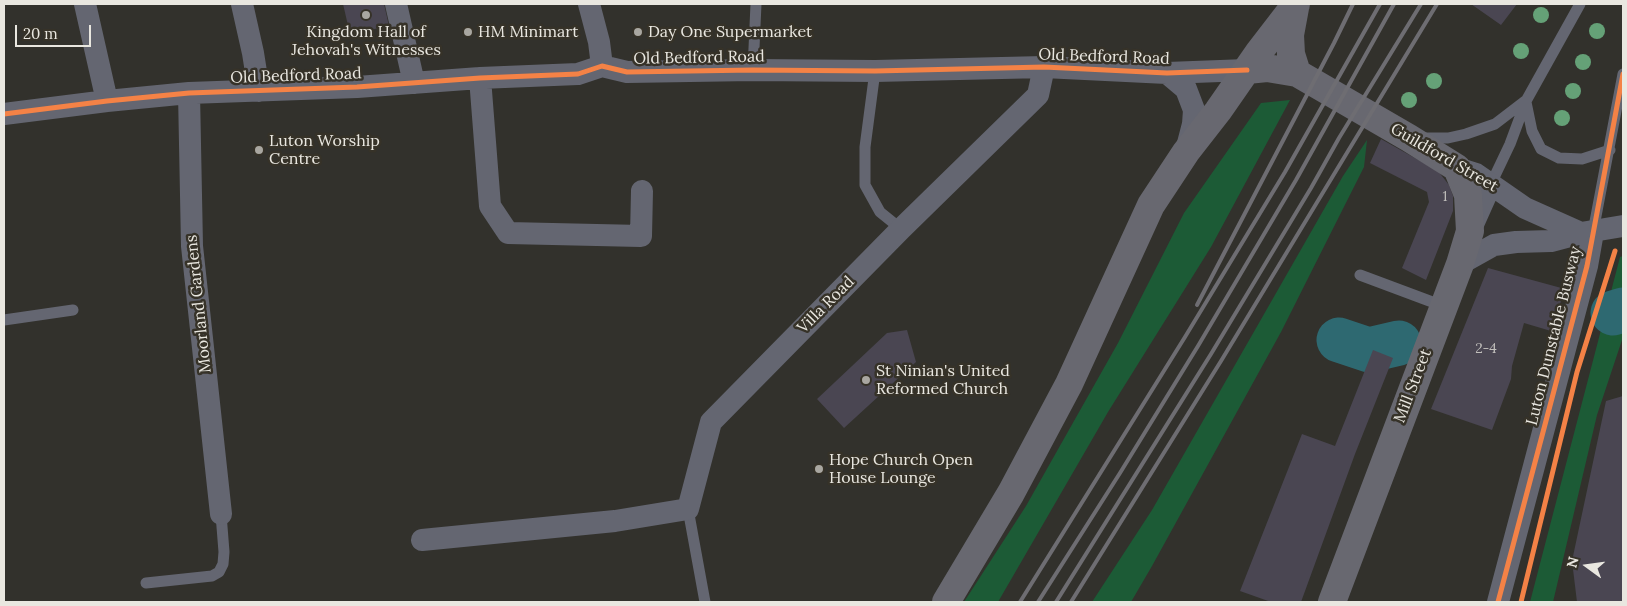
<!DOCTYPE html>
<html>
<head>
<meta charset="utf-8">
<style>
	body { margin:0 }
	#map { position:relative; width:1627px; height:606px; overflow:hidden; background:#32312c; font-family:Lora,serif }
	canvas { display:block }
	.frame { position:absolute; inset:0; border:5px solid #e9e7e0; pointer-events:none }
	.north { position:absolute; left:1562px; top:541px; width:50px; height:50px; -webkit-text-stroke:4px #363228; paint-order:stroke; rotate:284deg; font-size:14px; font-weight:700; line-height:20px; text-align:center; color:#e9e7e0 }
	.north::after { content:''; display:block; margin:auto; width:18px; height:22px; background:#e9e7e0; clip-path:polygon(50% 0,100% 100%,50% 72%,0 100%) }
	.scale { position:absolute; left:15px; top:25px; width:76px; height:22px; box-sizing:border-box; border:2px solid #e9e7e0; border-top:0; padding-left:6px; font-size:15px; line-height:18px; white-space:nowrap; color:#e9e7e0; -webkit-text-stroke:4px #363228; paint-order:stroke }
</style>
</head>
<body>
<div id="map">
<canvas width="1627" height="606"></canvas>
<div class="frame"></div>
<div class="north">N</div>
<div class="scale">20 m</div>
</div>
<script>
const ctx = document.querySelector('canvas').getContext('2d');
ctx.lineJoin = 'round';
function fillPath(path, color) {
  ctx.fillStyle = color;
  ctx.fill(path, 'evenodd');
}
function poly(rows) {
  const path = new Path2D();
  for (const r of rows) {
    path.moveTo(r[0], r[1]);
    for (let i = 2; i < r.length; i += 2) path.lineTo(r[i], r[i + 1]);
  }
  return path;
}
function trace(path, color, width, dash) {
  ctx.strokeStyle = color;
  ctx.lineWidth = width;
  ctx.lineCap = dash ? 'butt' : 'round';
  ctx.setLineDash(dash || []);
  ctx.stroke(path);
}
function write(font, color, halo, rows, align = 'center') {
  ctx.font = font + ' Lora,serif';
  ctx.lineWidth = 5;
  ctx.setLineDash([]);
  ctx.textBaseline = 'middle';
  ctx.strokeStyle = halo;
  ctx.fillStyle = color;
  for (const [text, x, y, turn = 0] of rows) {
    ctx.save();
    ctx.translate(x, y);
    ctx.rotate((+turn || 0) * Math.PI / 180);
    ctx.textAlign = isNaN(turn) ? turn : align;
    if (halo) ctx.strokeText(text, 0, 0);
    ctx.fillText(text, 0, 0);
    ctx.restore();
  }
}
const green = poly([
	[1290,100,1211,247,1108,412,998,602,964,602,1026,506,1118,343,1184,213,1261,103],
	[1367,140,1364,167,1281,332,1152,566,1131,602,1092,602,1152,510,1343,176],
	[1623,256,1623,337,1597,415,1553,602,1530,602,1620,257]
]);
const river = poly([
	[1613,313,1623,310],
	[1339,340,1369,350,1399,343]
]);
const building = poly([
	[343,4,384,4,389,26,350,34],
	[1471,4,1517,4,1501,25],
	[1381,139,1438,171,1449,185,1453,196,1453,211,1426,280,1402,268,1429,202,1427,192,1370,163],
	[1488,268,1565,289,1551,331,1524,323,1512,366,1511,379,1492,430,1431,409],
	[907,330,916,362,844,428,817,399,887,333],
	[1373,350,1393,358,1355,454,1301,602,1271,602,1240,591,1302,434,1335,446],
	[1623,396,1623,602,1577,602,1572,561,1606,401]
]);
const lane = poly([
	[753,70,756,4],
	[875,71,865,147,865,185,880,212,901,229],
	[1526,102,1532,131,1541,149,1559,158,1582,159,1610,150],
	[1421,138,1448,138,1466,134,1495,124,1525,101],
	[1491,184,1510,144,1526,101,1580,4],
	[1593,232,1623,74],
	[1360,275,1443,306],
	[4,320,73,310],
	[688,509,705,602],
	[146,583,212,576,219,572,223,564,224,552,221,514]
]);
const street = poly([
	[85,4,107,101],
	[242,4,253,53,259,91],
	[396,4,414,83],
	[589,4,599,42,602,66],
	[1167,73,1186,89,1194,110,1193,124,1186,151],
	[480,78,490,206,508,233,641,236,642,191],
	[189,93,192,246,221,514],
	[4,114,107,101,189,93,357,87,480,78,578,74,602,66,627,72,753,70,875,71,1044,67,1167,73,1247,70],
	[1457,168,1476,174,1525,208,1581,233,1623,226],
	[1470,231,1491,184],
	[1460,264,1494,245,1516,242,1551,241,1581,233],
	[422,540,615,521,688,509,711,422,901,229,1038,95,1044,67],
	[1498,602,1587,266,1593,232]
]);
const highway = poly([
	[1295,8,1290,35,1291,54,1297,73],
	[1247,70,1267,68,1297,73,1409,138,1457,168,1468,195,1470,231,1460,264,1332,602],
	[946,602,1011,493,1069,384,1151,205,1186,152,1218,111,1259,52,1296,4]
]);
const rail = poly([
	[1197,305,1334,43,1353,4],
	[1020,602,1185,337,1285,172,1380,4],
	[1038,602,1120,473,1198,346,1296,180,1394,4],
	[1056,602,1211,354,1311,188,1339,138,1421,4],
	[1071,602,1221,361,1437,4]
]);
const cycleway = poly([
	[4,114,107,101,189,93,357,87,480,78,578,74,602,66,627,72,753,70,875,71,1044,67,1167,73,1247,70],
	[1498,602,1587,266,1623,74],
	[1521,602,1577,372,1615,251]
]);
const trees = [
	[1541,15],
	[1597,31],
	[1521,51],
	[1583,62],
	[1434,81],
	[1573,91],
	[1409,100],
	[1562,118]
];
const markers = [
	[366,15,5,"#a9a7a1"],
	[468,32,5,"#a9a7a1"],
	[638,32,5,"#a9a7a1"],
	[259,150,5,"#a9a7a1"],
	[866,380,5,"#a9a7a1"],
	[819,469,5,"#a9a7a1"]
];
const numberNames = [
	["1",1445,197],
	["2-4",1486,349]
];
const poiNames = [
	["Kingdom Hall of",366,32,"center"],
	["Jehovah's Witnesses",366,50,"center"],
	["HM Minimart",478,32],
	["Day One Supermarket",648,32],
	["Luton Worship",269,141],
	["Centre",269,159],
	["St Ninian's United",876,371],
	["Reformed Church",876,389],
	["Hope Church Open",829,460],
	["House Lounge",829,478]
];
const streetNames = [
	["Old Bedford Road",1104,57,2],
	["Old Bedford Road",699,58,-1],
	["Old Bedford Road",296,76,-2],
	["Guildford Street",1444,158,30],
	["Moorland Gardens",199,304,-96],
	["Villa Road",826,305,-45],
	["Luton Dunstable Busway",1554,336,-76],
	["Mill Street",1413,386,-69]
];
fillPath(green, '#1c5b36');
trace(river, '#2e6971', 45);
fillPath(building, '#4a4652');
trace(lane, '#646671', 11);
trace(street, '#646671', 22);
trace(highway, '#686870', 28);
trace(rail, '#6e6d72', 4);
trace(cycleway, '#f48246', 5);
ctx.fillStyle = '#65a177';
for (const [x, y] of trees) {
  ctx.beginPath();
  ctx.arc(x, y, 8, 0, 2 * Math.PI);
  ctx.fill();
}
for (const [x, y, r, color] of markers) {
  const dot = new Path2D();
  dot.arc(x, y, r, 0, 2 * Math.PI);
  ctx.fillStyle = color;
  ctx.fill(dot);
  trace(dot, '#363228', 2);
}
write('14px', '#c1bfbc', null, numberNames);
write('16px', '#e9e7e0', '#363228', poiNames, 'left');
write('16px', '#e9e7e0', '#363228', streetNames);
</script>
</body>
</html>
